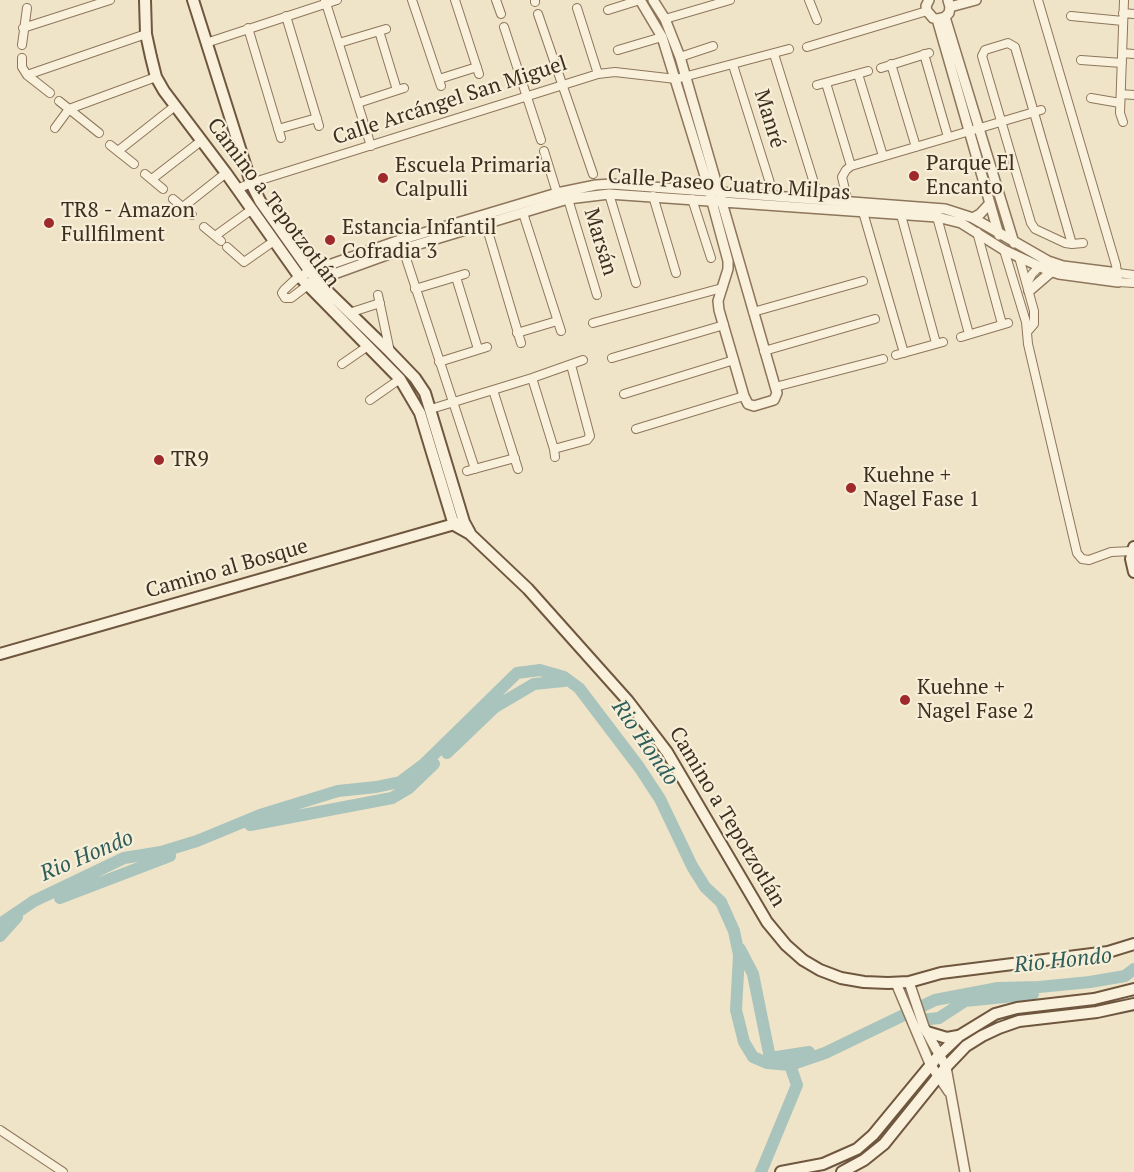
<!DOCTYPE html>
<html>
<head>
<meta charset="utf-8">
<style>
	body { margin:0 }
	canvas { display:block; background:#f0e4c8 }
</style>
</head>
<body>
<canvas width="1134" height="1172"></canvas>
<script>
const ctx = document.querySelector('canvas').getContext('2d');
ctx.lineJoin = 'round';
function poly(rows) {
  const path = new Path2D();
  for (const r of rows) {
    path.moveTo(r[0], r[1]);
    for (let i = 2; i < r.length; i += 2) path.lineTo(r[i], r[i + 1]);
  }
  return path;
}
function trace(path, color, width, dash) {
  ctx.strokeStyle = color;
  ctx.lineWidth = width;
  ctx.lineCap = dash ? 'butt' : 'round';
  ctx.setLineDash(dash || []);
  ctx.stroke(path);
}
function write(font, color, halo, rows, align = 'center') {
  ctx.font = font + ' "PT Serif",serif';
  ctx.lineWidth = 4.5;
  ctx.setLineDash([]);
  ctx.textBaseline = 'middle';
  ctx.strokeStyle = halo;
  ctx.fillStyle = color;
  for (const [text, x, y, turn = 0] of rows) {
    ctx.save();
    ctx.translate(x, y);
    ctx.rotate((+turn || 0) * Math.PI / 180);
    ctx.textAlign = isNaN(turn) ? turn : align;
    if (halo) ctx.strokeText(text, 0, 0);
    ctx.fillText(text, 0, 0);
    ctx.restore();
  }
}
const river = poly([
	[447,753,495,707,534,684,564,681],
	[250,825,392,798,409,788,434,764],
	[60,898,170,856],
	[0,924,34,901,124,858,161,852,197,841,260,815,338,791,376,787,400,782,424,764,517,673,540,670,564,677,579,688,639,767,660,799,692,866,705,887,721,902,734,931,739,955,736,1010,744,1042,753,1057,767,1063,790,1065,825,1053,935,1000,998,988,1039,987,1090,982,1125,976,1134,969],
	[0,936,17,917],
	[740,949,753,974,770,1058,809,1052],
	[912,1021,939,1018,965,1001,1033,994],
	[761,1172,797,1085,790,1065]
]);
const minor = poly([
	[325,0,371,146],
	[412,0,441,86],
	[455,0,479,74],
	[496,0,501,14],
	[535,0,535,2],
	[809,0,817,20],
	[1038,0,1116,265,1118,282,1134,283],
	[577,8,598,74],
	[608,10,640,0],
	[1123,13,1134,14],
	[538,14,593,174],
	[286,16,319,126],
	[1071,16,1123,21],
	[665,19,730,0],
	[504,27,541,140],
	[23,28,110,0],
	[248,28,281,138],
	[379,31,397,90],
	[206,43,337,0],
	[339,43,386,29],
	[22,45,27,8],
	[807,47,927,11],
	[618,50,662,37],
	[1122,53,1134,54],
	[774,54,815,186],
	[924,54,948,137],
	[680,57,713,46],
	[22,58,22,67,27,75,50,93],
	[1081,60,1122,63],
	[891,64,916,147],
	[733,65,770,183],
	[881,68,929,53],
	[858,74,883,156],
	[27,75,146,34],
	[439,79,477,67],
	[826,83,851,166],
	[817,85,868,71],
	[1121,94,1134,95],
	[1091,98,1120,103],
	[59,101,99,133],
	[358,103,404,88],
	[1123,122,1120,113,1124,0],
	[55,128,69,109,156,77],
	[278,129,317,118],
	[110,145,134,164],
	[118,151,175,106],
	[544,151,557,193],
	[145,174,163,189],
	[152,179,201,141],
	[237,189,251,183,598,74,615,72,676,79,789,49],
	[609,194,636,283],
	[653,196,676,273],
	[173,199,192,215],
	[568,199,597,295],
	[692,199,711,258],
	[183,207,226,173],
	[849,207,842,177,846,170,851,166,1041,110],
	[863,212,904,353],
	[523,213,561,331],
	[901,215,936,343],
	[937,217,969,334],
	[486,225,521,343],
	[204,227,221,241],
	[977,232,1002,324],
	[215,236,251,210],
	[1072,244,1015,47,1008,43,985,50,982,56,1031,223,1035,229,1065,243,1072,244,1083,243],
	[402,246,475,469],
	[227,247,244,262,274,241],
	[1004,250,1026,322,1028,344,1077,553,1082,559,1089,560,1111,552,1132,551],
	[1019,257,1034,311,1034,324,1028,331],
	[1118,273,1134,275],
	[299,276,284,290,282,293,285,298,291,298,308,285],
	[456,277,478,349],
	[1027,283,1032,274,1040,266],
	[415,289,465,274],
	[378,295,390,352],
	[753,312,863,281],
	[349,313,380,303],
	[593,323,722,288],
	[517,333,557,321],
	[961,337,1008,323],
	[764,351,875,319],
	[896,355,943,342],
	[612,358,724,325],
	[439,362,487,347],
	[342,364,368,346],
	[532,378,554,449,555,457],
	[775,387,883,359],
	[493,390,518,469],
	[624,394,734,360],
	[370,400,400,379],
	[431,409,532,378,583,360],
	[636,429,744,396],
	[554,449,587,440,590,436,571,365],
	[467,471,515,458],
	[0,1130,63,1172]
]);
const tertiary = poly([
	[640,0,662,37,705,176,728,261,728,269,718,301,719,310,744,396,748,404,754,406,774,400,777,393,680,57,665,19,653,0],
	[929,0,926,6,927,11,933,18,937,19,945,17,949,13,950,7,948,0],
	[950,7,976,0],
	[945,17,1014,243],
	[937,19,999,235],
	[973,218,980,214,990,203],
	[306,273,400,240,557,193,596,185,612,184,945,209,973,218,1048,261,1063,266,1118,273],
	[312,282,403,249,538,208,568,199,609,194,937,217,961,223,1004,250,1047,270,1059,274,1118,282],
	[1029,291,1051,272],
	[909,982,924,1027,946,1067,965,1172],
	[896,983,930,1064,949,1092]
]);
const secondary = poly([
	[145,0,146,34,151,57,156,77,164,91,226,173,299,276,400,379,420,413,454,525,470,534,528,589,628,701,667,752,767,922,786,945,803,960,820,970,841,978,864,982,888,983,909,982,941,973,1108,952,1134,944],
	[193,0,251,183,260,201,316,280,390,352,415,378,425,393,464,522,470,533],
	[1134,547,1131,559,1134,572],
	[0,654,458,523],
	[927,1032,947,1038,958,1036],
	[781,1172,823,1164,857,1149,873,1135,939,1055,959,1036,995,1014,1017,1008,1094,999,1134,989],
	[842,1172,864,1160,884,1144,946,1067,966,1046,982,1036,999,1028,1019,1021,1097,1012,1134,1004]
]);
const markers = [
	[914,176,6,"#9e2a2b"],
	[383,178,6,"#9e2a2b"],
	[49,223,6,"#9e2a2b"],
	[330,240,6,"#9e2a2b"],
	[159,460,6,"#9e2a2b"],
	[851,488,6,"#9e2a2b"],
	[905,700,6,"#9e2a2b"]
];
const streetNames = [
	["Calle Arcángel San Miguel",450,101,-18],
	["Manré",769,119,73],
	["Calle Paseo Cuatro Milpas",729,185,4],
	["Camino a Tepotzotlán",273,203,53],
	["Marsán",600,242,73],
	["Camino al Bosque",227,569,-16],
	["Camino a Tepotzotlán",727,817,59]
];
const poiNames = [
	["Parque El",926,164],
	["Encanto",926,188],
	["Escuela Primaria",395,166],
	["Calpulli",395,190],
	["TR8 - Amazon",61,211],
	["Fullfilment",61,235],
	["Estancia Infantil",342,228],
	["Cofradia 3",342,252],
	["TR9",171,460],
	["Kuehne +",863,476],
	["Nagel Fase 1",863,500],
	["Kuehne +",917,688],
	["Nagel Fase 2",917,712]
];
const waterNames = [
	["Rio Hondo",645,743,55],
	["Rio Hondo",87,856,-23],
	["Rio Hondo",1063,961,-6]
];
trace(river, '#a9c4bc', 12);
trace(minor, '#8d765c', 10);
trace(tertiary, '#8d765c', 12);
trace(secondary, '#6f573f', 14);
trace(minor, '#faf1dc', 8);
trace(tertiary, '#faf1dc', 9);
trace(secondary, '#faf1dc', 10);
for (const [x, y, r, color] of markers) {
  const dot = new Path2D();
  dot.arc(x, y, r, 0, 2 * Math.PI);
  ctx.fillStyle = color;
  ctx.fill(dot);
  trace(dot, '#f7eed8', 2);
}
write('21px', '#3d2e20', '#f7eed8', streetNames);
write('21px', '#3d2e20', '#f7eed8', poiNames, 'left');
write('italic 22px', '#2f5d5a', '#f7eed8', waterNames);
</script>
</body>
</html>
